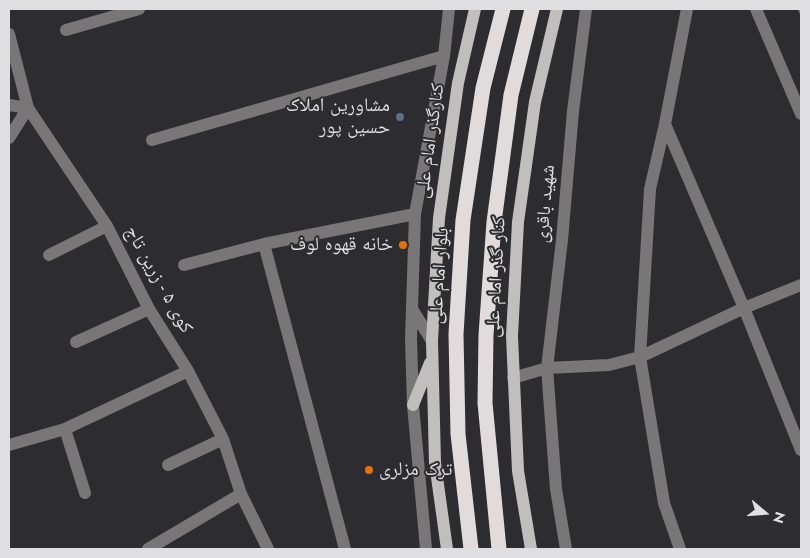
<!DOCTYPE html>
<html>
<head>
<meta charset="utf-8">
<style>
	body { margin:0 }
	#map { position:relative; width:810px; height:558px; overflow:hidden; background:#2d2d31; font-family:Jost,sans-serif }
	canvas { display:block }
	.frame { position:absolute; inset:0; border:10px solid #dfdfe2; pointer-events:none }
	.north { position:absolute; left:740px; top:488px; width:50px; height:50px; -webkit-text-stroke:4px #2d2d31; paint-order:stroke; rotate:108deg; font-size:14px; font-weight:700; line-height:20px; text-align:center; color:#dfdfe2 }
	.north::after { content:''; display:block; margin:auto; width:18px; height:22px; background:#dfdfe2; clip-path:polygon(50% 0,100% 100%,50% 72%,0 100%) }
</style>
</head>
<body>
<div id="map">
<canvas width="810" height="558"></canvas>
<div class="frame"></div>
<div class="north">N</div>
</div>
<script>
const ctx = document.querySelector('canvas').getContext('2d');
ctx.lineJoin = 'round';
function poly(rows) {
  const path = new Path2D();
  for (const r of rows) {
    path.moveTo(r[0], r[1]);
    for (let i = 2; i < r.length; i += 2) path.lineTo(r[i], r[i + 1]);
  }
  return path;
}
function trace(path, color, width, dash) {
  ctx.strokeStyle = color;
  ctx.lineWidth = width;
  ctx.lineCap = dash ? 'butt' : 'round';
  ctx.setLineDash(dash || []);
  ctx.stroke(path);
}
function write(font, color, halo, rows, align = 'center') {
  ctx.font = font + ' Jost,"Noto Naskh Arabic",sans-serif';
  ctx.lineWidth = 4;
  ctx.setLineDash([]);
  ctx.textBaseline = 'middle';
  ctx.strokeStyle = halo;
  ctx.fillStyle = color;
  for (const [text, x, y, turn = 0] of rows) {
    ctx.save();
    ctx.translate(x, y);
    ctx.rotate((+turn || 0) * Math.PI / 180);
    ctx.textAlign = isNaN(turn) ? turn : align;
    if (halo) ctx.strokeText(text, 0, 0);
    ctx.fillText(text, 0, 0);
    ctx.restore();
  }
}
const path = poly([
	[799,9,801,14]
]);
const minor = poly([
	[756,9,801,114],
	[66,30,139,9],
	[9,34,28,108,107,226,149,309,188,371,223,439,241,494,268,549],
	[9,105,28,108,9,138],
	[665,124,744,308,801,450],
	[152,140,444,56],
	[264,244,345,549],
	[49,255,107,226],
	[184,265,264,244,415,214],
	[412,309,432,341],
	[76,342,149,309],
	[513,378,547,368,609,365,640,357,744,308,801,285],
	[65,429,85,493],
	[9,445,65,429,188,371],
	[168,465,223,439],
	[148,549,241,494],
	[426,549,413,405,411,339,415,214,444,56,449,9],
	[566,549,556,489,547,368,562,240,573,111,586,9],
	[680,549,664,503,640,357,650,189,665,124,687,9]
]);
const major = poly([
	[413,405,430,363],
	[447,549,435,463,432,341,439,218,458,83,475,9],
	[531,549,518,471,512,336,518,222,535,102,557,9]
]);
const highway = poly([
	[471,549,458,434,456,334,463,220,483,88,503,9],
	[499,549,485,403,486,335,494,222,511,95,532,9]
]);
const markers = [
	[400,117,5,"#5c6f8a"],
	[403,245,5,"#e8710a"],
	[369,470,5,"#e8710a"]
];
const poiNames = [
	["مشاورین املاک",390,106],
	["حسین پور",390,128],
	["خانه قهوه لوف",393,245],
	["ترک مزلری",379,470,"left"]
];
const streetNames = [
	["کنارگذر امام علی",431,141,-82],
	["شهید باقری",546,204,-85],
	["بلوار امام علی",440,276,-86],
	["کنار گذر امام علی",497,277,-87],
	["کوی ۵ - زرین تاج",158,280,61]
];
trace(path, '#737377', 2.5, [5, 2.5]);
trace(minor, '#787676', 12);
trace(major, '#c3bebe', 12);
trace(highway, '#e1dbdb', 15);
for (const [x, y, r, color] of markers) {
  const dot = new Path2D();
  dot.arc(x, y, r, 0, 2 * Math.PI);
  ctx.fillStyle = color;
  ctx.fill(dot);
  trace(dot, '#2d2d31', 2);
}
write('19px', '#dfdfe2', '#2d2d31', poiNames, 'right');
write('19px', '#dfdfe2', '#2d2d31', streetNames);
</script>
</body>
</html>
